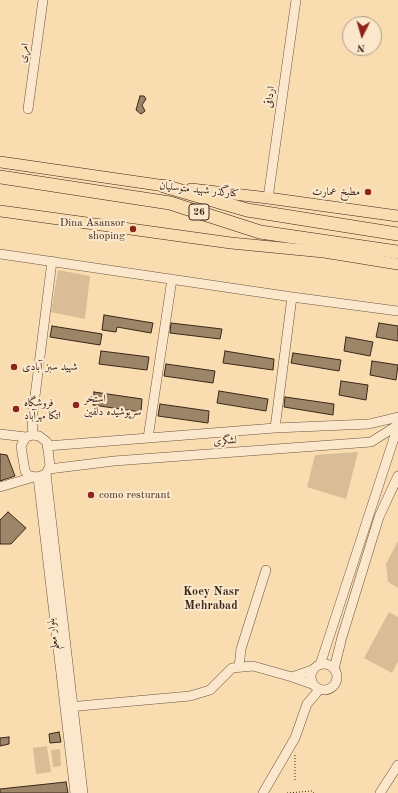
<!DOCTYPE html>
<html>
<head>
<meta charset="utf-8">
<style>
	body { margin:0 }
	#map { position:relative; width:398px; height:793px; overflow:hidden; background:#f9dcb0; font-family:"Old Standard TT",serif }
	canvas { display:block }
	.north { position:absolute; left:342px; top:16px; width:40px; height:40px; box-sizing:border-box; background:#fbe8cc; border:1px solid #ae9b85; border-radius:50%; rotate:185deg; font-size:11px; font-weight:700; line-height:16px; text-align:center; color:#3a271a }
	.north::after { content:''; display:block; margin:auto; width:14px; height:18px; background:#8f2418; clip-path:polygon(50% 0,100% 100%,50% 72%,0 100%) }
</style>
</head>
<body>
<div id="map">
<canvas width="398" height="793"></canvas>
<div class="north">N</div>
</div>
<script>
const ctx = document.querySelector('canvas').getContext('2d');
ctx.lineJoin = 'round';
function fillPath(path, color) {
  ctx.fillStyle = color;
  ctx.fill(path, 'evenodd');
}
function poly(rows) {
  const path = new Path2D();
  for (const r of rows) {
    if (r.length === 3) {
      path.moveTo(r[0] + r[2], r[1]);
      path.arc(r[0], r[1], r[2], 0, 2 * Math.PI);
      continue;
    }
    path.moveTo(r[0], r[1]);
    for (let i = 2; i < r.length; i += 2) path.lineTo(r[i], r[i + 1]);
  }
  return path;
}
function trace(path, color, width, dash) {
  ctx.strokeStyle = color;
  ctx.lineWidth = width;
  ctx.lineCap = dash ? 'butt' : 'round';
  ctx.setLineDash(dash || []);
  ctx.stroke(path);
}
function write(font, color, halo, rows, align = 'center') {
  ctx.font = font + ' "Old Standard TT",Amiri,serif';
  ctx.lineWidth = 4;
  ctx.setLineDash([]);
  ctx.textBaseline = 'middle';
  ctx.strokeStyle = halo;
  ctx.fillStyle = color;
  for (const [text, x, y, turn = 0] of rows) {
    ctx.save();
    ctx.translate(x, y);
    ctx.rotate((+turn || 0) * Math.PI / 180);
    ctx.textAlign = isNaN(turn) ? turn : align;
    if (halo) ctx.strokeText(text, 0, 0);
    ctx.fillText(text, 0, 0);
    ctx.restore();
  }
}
const green = poly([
	[58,270,90,276,85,319,51,312],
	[358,452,346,499,307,487,315,455],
	[398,541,398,588,388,582,386,564],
	[389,612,398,617,398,661,392,673,364,658],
	[47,746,51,772,36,774,33,748],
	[60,749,61,766,53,767,51,750]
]);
const building = poly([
	[140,96,144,96,146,99,142,105,145,111,141,114,136,110,140,96],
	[104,315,153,323,151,333,117,327,116,332,102,330,104,315],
	[171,323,222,329,220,339,170,333,171,323],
	[379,323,398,326,398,341,376,337,379,323],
	[52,326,102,334,100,345,50,337,52,326],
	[346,337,373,342,370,356,344,351,346,337],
	[101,351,149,357,147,370,99,364,101,351],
	[225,351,274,359,273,370,223,363,225,351],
	[293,353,341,360,339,371,291,363,293,353],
	[372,361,398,365,396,380,370,375,372,361],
	[166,364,215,371,213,383,164,376,166,364],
	[341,381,368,385,366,400,339,395,341,381],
	[219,391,268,399,266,411,217,403,219,391],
	[94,392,142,399,141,412,93,405,94,392],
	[285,397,334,404,333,415,284,407,285,397],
	[160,404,209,411,208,423,158,416,160,404],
	[0,454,7,455,15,476,0,481,0,454],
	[8,512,26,528,11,544,0,544,0,520,8,512],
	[59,732,61,742,50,743,49,734,59,732],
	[9,737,9,744,0,746,0,738,9,737],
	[66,782,68,793,0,793,0,789,66,782]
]);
const path = poly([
	[295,755,295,782],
	[287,793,312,791,314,793]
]);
const minor = poly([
	[28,109,43,0],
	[268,198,296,0],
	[0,254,292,297,398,311],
	[275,428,292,297],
	[0,434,26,437],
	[33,435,32,420,52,261],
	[33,435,39,436,47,442,50,466,46,474,38,477,29,476,25,471,21,446,26,437,33,435],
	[148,438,172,279],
	[47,446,275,428,369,424,398,417],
	[49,469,114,461,371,442,398,425],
	[46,474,83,793],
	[38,477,75,793],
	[0,487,34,477],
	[324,677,13],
	[320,665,398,426],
	[239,667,241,649,266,570],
	[334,669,342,637,379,517,398,476],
	[312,684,292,677,312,670],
	[68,707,190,696,210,690,232,668,253,666,292,677],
	[263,793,295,738,307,704,319,690],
	[380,793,398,765]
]);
const major = poly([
	[0,162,172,187],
	[191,189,268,198,398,216],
	[0,211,231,243,324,252,398,264]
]);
const highway = poly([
	[0,177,170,203,260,232,398,252],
	[164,186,247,210,398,234]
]);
const markers = [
	[368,192,4,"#8f2418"],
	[133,229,4,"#8f2418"],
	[14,367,4,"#8f2418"],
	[76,405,4,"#8f2418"],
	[16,409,4,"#8f2418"],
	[91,495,4,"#8f2418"]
];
const shields = [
	[199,212,20]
];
const shieldNames = [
	["26",199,212]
];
const streetNames = [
	["امری",24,53,-82],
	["ارداقی",270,97,-82],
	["کنارگذر شهید متوسلیان",199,190,6],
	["لشگری",225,441,-4],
	["بلوار معلم",53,634,-97]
];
const poiNames = [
	["مطبخ عمارت",360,192,"right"],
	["Dina Asansor",125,223,"right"],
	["shoping",125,236,"right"],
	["شهید سبز آبادی",22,367],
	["استخر",84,399],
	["سرپوشیده دلفین",84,412],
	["فروشگاه",24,403],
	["اتکا مهرآباد",24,416],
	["como resturant",99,495]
];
const neighbourhoodNames = [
	["Koey Nasr",211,592],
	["Mehrabad",211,606]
];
fillPath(green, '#d9bd96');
fillPath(building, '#9d8568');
trace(building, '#3a271a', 1);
trace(minor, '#6a5440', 10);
trace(major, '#3a271a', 12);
trace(highway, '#3a271a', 14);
trace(path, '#3a271a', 1, [1, 2]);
trace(minor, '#fbe8cc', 9);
trace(major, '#f9dcb0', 11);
trace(highway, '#f9dcb0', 13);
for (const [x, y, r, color] of markers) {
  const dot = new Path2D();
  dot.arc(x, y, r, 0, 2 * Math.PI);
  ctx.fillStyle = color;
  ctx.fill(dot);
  trace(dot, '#fbe8cc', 1.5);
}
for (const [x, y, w] of shields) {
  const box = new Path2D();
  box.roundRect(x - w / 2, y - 8, w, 16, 3);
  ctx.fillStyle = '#fbe8cc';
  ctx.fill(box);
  trace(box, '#3a271a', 1);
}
write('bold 10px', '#3a271a', null, shieldNames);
write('11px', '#3a271a', '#fbe8cc', streetNames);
write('11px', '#3a271a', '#fbe8cc', poiNames, 'left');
write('bold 12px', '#3a271a', '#fbe8cc', neighbourhoodNames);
</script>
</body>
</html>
